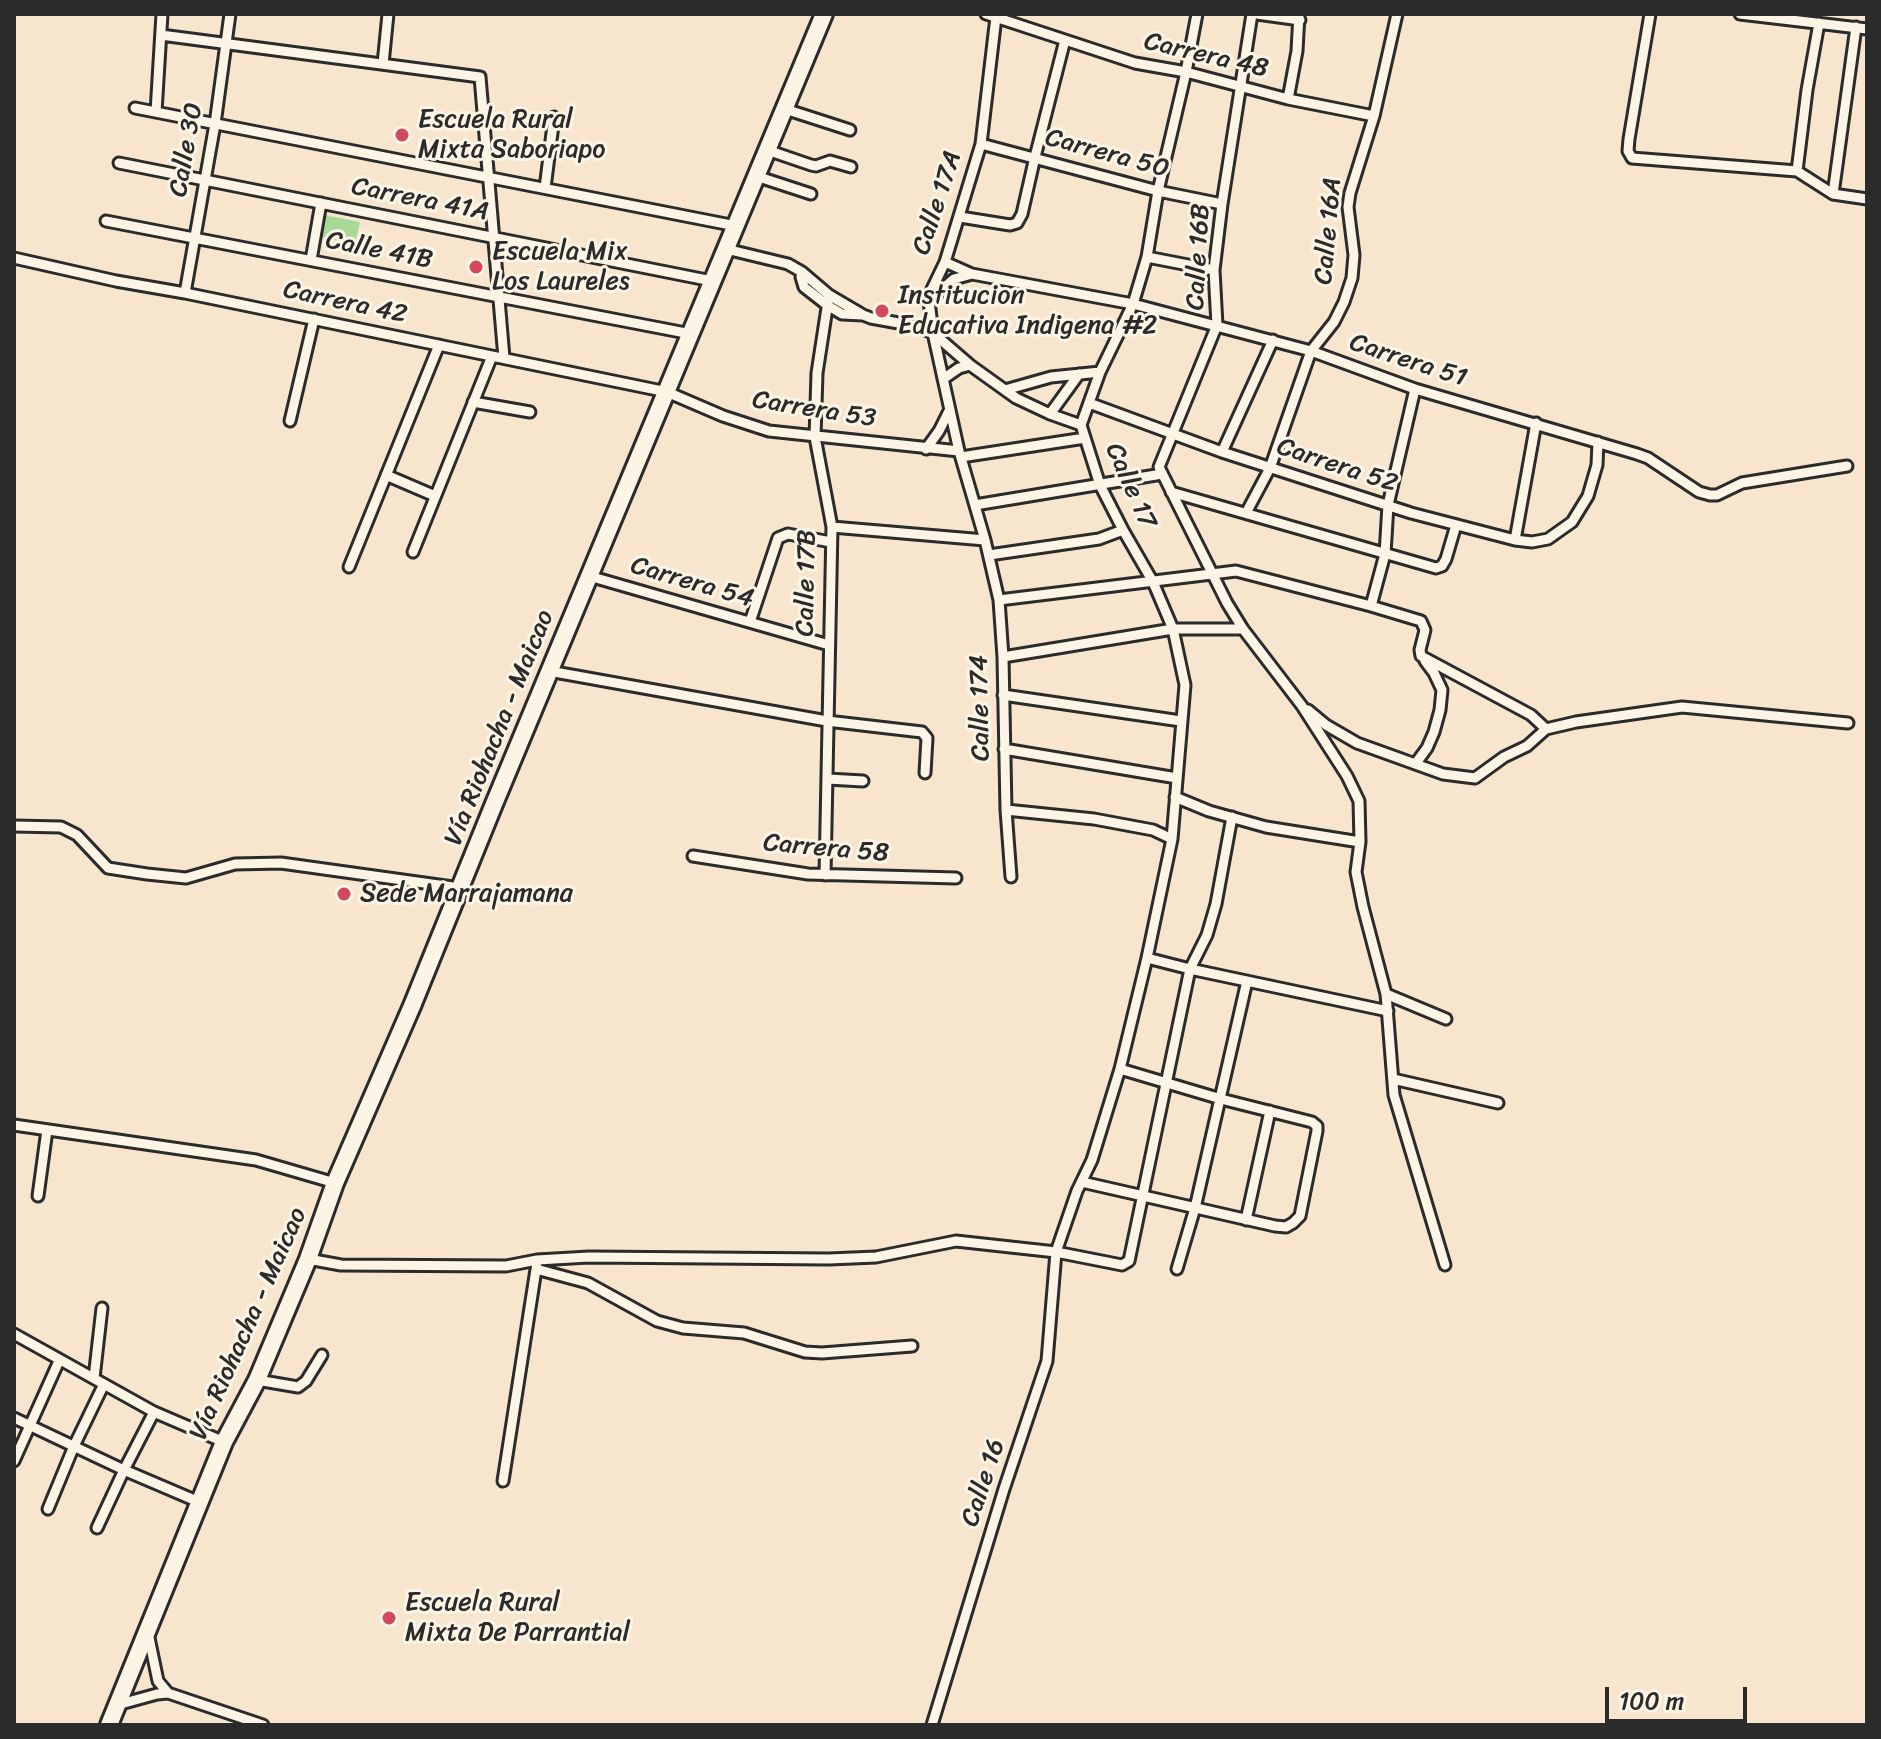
<!DOCTYPE html>
<html>
<head>
<meta charset="utf-8">
<style>
	body { margin:0 }
	#map { position:relative; width:1881px; height:1739px; overflow:hidden; background:#f7e5ce; font-family:Sriracha,sans-serif }
	canvas { display:block }
	.frame { position:absolute; inset:0; border:16px solid #2b2b2b; pointer-events:none }
	.scale { position:absolute; left:1605px; top:1687px; width:142px; height:36px; box-sizing:border-box; border:4px solid #2b2b2b; border-top:0; padding-left:10px; font-size:24px; line-height:28px; white-space:nowrap; color:#2b2b2b; -webkit-text-stroke:6px #fcf5e5; paint-order:stroke }
</style>
</head>
<body>
<div id="map">
<canvas width="1881" height="1739"></canvas>
<div class="frame"></div>
<div class="scale">100 m</div>
</div>
<script>
const ctx = document.querySelector('canvas').getContext('2d');
ctx.lineJoin = 'round';
function fillPath(path, color) {
  ctx.fillStyle = color;
  ctx.fill(path, 'evenodd');
}
function poly(rows) {
  const path = new Path2D();
  for (const r of rows) {
    path.moveTo(r[0], r[1]);
    for (let i = 2; i < r.length; i += 2) path.lineTo(r[i], r[i + 1]);
  }
  return path;
}
function trace(path, color, width, dash) {
  ctx.strokeStyle = color;
  ctx.lineWidth = width;
  ctx.lineCap = dash ? 'butt' : 'round';
  ctx.setLineDash(dash || []);
  ctx.stroke(path);
}
function write(font, color, halo, rows, align = 'center') {
  ctx.font = font + ' Sriracha,sans-serif';
  ctx.lineWidth = 6;
  ctx.setLineDash([]);
  ctx.textBaseline = 'middle';
  ctx.strokeStyle = halo;
  ctx.fillStyle = color;
  for (const [text, x, y, turn = 0] of rows) {
    ctx.save();
    ctx.translate(x, y);
    ctx.rotate((+turn || 0) * Math.PI / 180);
    ctx.textAlign = isNaN(turn) ? turn : align;
    if (halo) ctx.strokeText(text, 0, 0);
    ctx.fillText(text, 0, 0);
    ctx.restore();
  }
}
const green = poly([
	[324,215,360,222,355,244,319,237]
]);
const street = poly([
	[986,14,1135,63,1186,72,1288,99,1374,116],
	[1252,14,1222,204,1214,270,1217,325,1159,467,1227,603,1243,629,1302,706,1347,776,1359,801,1360,842,1356,872,1363,907,1386,994,1394,1095,1445,1265],
	[1257,14,1300,20],
	[1650,14,1629,139,1628,151,1632,158,1797,171,1833,194,1867,199],
	[1740,14,1867,29],
	[996,17,981,144,945,262,932,289,929,301,933,333,959,451,985,540,999,600,1003,657,1006,810,1011,877],
	[161,35,480,77,504,358],
	[383,64,388,14],
	[1288,99,1297,51,1299,14],
	[135,108,736,226],
	[785,109,850,130],
	[156,112,162,14],
	[981,144,1158,191,1222,204],
	[767,150,811,165,816,166,830,161,851,167],
	[119,163,712,281],
	[1797,171,1807,90,1819,23],
	[756,176,811,194],
	[545,188,554,117],
	[1833,194,1856,27],
	[960,217,1010,225,1017,223,1022,214,1035,157,1065,40],
	[106,221,691,334],
	[726,249,788,264,802,272,829,295,863,315,871,318,915,326,933,333,970,365,1016,398,1050,414,1081,425],
	[1147,257,1214,270],
	[14,258,116,281,185,293,667,392,723,416,769,431,959,451],
	[311,260,321,203],
	[945,262,972,274,1133,304,1311,351,1415,389,1637,454,1648,458,1699,492,1710,495,1717,495,1742,483,1847,466],
	[802,272,801,277,804,287,827,305,842,314,863,315],
	[185,293,215,124,230,14],
	[929,301,954,279,972,274],
	[943,379,959,368,970,365],
	[1005,390,1051,377,1100,372],
	[473,402,530,412],
	[1089,403,1222,452,1411,513,1515,540,1532,542,1548,539,1572,522,1588,496,1597,465,1598,442],
	[1050,414,1079,374],
	[290,421,314,319],
	[926,449,939,431,949,411],
	[1222,452,1273,340],
	[961,457,1085,438],
	[386,475,435,496],
	[1171,492,1436,568,1442,566,1446,559,1456,525],
	[975,505,1162,474],
	[1246,513,1270,468,1311,351,1334,322,1344,302,1352,278,1354,255,1348,207,1350,193,1374,116,1397,14],
	[832,527,985,540],
	[1515,540,1536,423],
	[413,552,492,356],
	[989,555,1099,539,1123,530],
	[349,567,439,345],
	[589,576,829,645],
	[999,600,1236,571,1371,606,1421,621,1425,630,1420,650,1421,656,1531,715,1546,729],
	[1371,606,1385,554,1388,505,1415,389],
	[750,622,778,538,788,534,831,542],
	[1003,657,1173,629,1243,629],
	[549,671,827,721,922,732,927,738,925,773],
	[1003,695,1181,721],
	[1308,710,1326,725,1357,743,1443,774,1475,778,1504,757,1527,746,1546,729,1576,722,1682,707,1848,723],
	[1004,749,1177,778],
	[1416,763,1427,748,1434,732,1440,710,1442,690,1434,673,1425,661],
	[828,779,863,781],
	[1175,797,1209,811,1266,827,1360,842],
	[1006,810,1094,819,1153,830,1172,839],
	[14,826,61,827,77,835,108,868,147,874,186,878,235,864,281,863,460,888],
	[693,856,808,874,956,878],
	[825,875,832,527,815,437,817,373,829,295],
	[1147,958,1190,969,1388,1011],
	[1386,994,1446,1019],
	[1393,1079,1498,1103],
	[14,1125,256,1160,335,1183],
	[1082,1182,1275,1226,1286,1227,1293,1223,1300,1216,1317,1131,1317,1126,1312,1122,1221,1099,1120,1069],
	[38,1196,47,1130],
	[1246,1220,1270,1111],
	[308,1259,341,1265,506,1266,537,1260,589,1257,829,1259,876,1257,956,1241,1056,1252,1122,1265,1129,1261,1190,969,1207,935,1216,904,1232,817],
	[536,1269,588,1283,657,1321,683,1328,744,1333,805,1352,822,1353,912,1346],
	[1177,1269,1195,1208,1247,981],
	[14,1334,154,1412,224,1442],
	[94,1378,102,1308],
	[257,1380,298,1387,306,1381,322,1355],
	[14,1418,124,1470,199,1502],
	[14,1461,59,1361],
	[503,1481,537,1263],
	[48,1509,74,1446,104,1384],
	[97,1528,124,1470,154,1412],
	[148,1633,158,1681,168,1693],
	[117,1705,157,1694,168,1693,263,1725],
	[932,1725,1004,1489,1047,1361,1056,1252,1077,1191,1092,1160,1120,1069,1147,958,1172,839,1185,685,1173,629,1153,582,1123,530,1100,485,1081,425,1100,372,1133,304,1147,257,1158,191,1186,72,1197,14]
]);
const highway = poly([
	[109,1725,224,1442,257,1380,308,1259,335,1183,412,1006,494,804,824,14]
]);
const markers = [
	[402,135,8,"#d1495b"],
	[476,267,8,"#d1495b"],
	[882,311,8,"#d1495b"],
	[344,894,8,"#d1495b"],
	[389,1618,8,"#d1495b"]
];
const streetNames = [
	["Carrera 48",1206,56,13],
	["Calle 30",187,150,-80],
	["Carrera 50",1107,154,15],
	["Carrera 41A",420,200,11],
	["Calle 17A",938,203,-72],
	["Calle 16A",1329,231,-85],
	["Calle 41B",379,251,11],
	["Calle 16B",1199,257,-87],
	["Carrera 42",345,303,12],
	["Carrera 51",1408,361,18],
	["Carrera 53",814,410,9],
	["Carrera 52",1337,466,18],
	["Calle 17",1130,486,66],
	["Carrera 54",692,583,16],
	["Calle 17B",807,583,-89],
	["Calle 174",981,708,-91],
	["Vía Riohacha - Maicao",500,728,-68],
	["Carrera 58",826,849,5],
	["Vía Riohacha - Maicao",249,1324,-66],
	["Calle 16",984,1483,-72]
];
const poiNames = [
	["Escuela Rural",418,120],
	["Mixta Saboriapo",418,150],
	["Escuela Mix",492,252],
	["Los Laureles",492,282],
	["Institucion",898,296],
	["Educativa Indigena #2",898,326],
	["Sede Marrajamana",360,894],
	["Escuela Rural",405,1603],
	["Mixta De Parrantial",405,1633]
];
fillPath(green, '#a8d898');
trace(street, '#2b2b2b', 15);
trace(highway, '#2b2b2b', 22);
trace(street, '#fcf5e5', 9);
trace(highway, '#fcf5e5', 16);
for (const [x, y, r, color] of markers) {
  const dot = new Path2D();
  dot.arc(x, y, r, 0, 2 * Math.PI);
  ctx.fillStyle = color;
  ctx.fill(dot);
  trace(dot, '#fcf5e5', 3);
}
write('26px', '#2b2b2b', '#fcf5e5', streetNames);
write('26px', '#2b2b2b', '#fcf5e5', poiNames, 'left');
</script>
</body>
</html>
